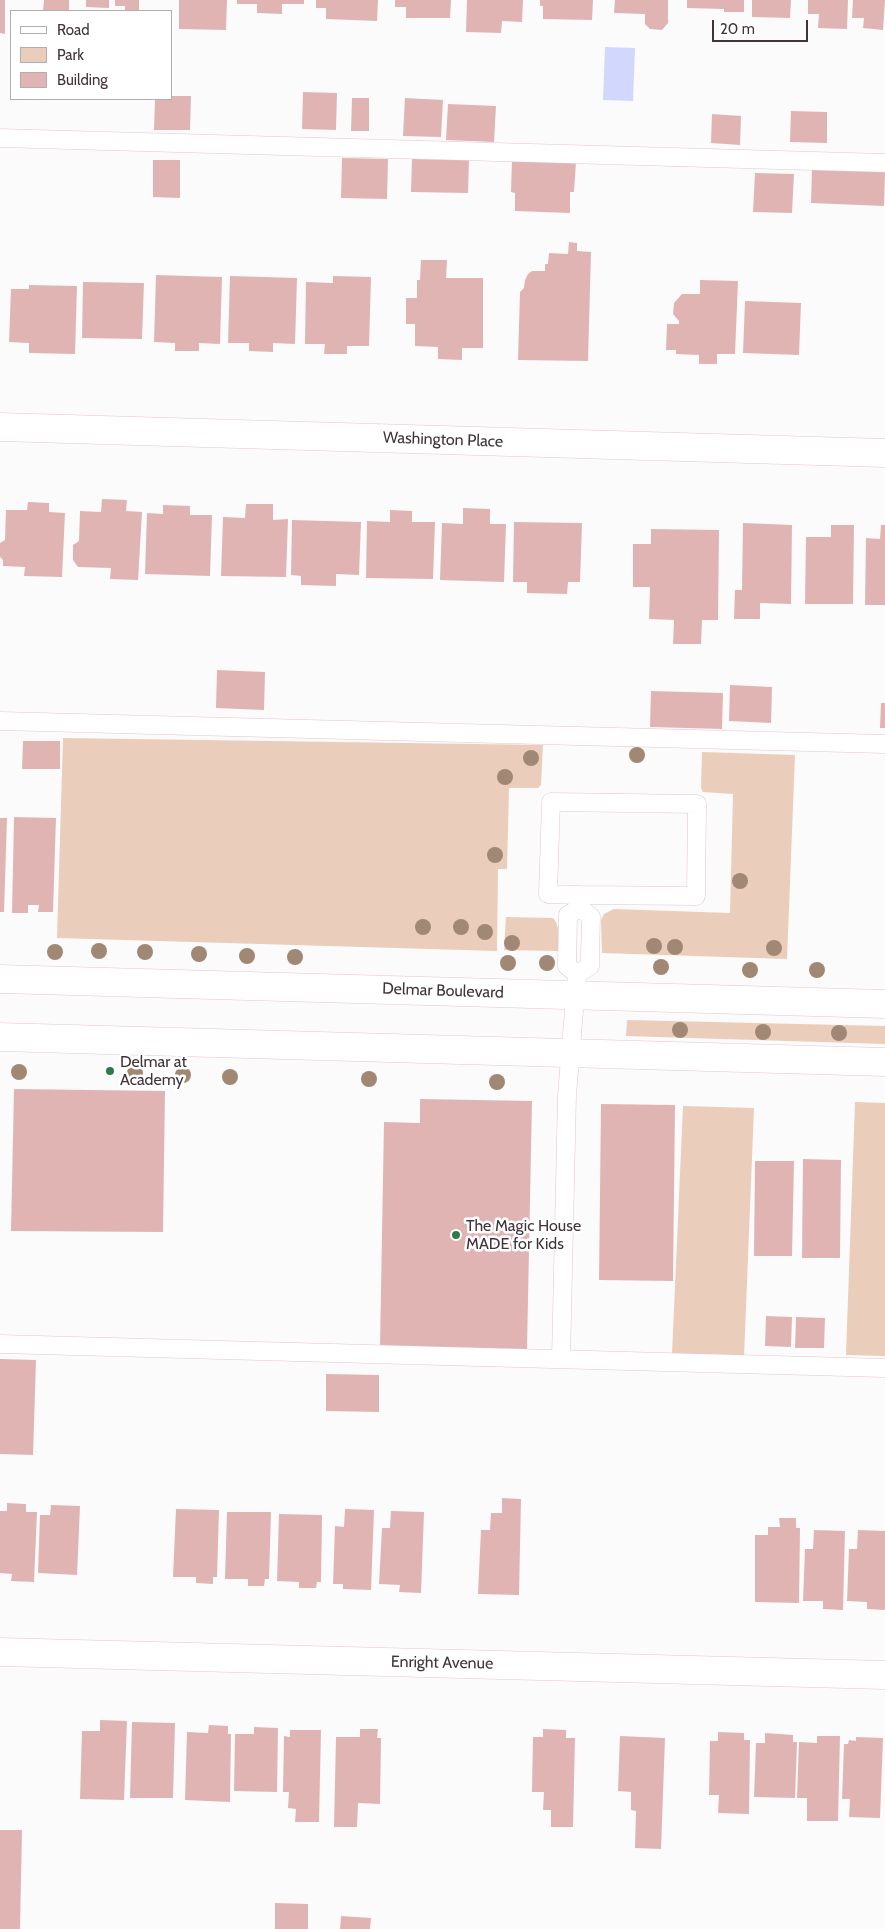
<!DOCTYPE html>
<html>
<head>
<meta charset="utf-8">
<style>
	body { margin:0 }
	#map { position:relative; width:885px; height:1929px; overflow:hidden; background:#fbfbfb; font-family:Cabin,sans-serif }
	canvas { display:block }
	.legend { position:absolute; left:10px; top:10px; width:162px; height:90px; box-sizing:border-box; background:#fff; border:1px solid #b3adb0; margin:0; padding:6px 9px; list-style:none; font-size:15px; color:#40333a }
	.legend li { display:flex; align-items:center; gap:10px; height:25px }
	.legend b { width:25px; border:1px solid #b3adb0 }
	.scale { position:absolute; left:712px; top:20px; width:96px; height:22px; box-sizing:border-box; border:2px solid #40333a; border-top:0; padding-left:6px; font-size:15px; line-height:18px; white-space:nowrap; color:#40333a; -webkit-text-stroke:4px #fff; paint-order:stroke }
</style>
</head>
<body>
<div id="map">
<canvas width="885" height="1929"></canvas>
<ul class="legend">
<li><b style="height:6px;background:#fff"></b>Road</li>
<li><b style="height:14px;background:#ebcdbb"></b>Park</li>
<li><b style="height:14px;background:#e1b4b4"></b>Building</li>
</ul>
<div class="scale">20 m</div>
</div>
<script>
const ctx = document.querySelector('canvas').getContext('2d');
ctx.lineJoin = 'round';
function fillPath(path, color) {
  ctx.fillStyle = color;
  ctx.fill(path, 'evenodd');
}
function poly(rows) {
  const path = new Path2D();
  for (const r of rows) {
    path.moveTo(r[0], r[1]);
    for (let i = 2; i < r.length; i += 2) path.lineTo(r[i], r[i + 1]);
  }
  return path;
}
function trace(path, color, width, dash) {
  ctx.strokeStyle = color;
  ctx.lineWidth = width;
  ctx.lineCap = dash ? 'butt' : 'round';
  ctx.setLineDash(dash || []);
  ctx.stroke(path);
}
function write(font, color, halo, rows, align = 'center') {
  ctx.font = font + ' Cabin,sans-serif';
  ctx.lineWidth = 5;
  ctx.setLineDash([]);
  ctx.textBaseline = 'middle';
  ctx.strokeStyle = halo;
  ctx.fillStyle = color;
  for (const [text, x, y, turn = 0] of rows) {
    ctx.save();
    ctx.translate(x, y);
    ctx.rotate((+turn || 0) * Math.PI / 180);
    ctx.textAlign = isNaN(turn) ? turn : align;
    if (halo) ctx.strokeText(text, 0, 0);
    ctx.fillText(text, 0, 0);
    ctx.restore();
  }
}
const green = poly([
	[63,738,543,745,541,785,538,788,509,788,507,869,498,869,497,951,57,938],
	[702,752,795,755,787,959,602,953,601,920,604,914,614,909,730,913,733,794,703,792,701,788],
	[506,917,553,918,556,922,558,928,558,951,504,950],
	[627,1020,885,1026,885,1044,626,1036],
	[855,1102,885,1103,885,1356,846,1355],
	[683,1106,754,1108,744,1357,672,1354]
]);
const water = poly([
	[605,47,635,48,633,101,603,100]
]);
const building = poly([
	[0,0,5,0,5,34,0,33],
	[44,0,69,0,69,11,43,11],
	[86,0,109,0,109,8,86,7],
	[115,0,139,0,139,11,125,11,125,6,115,6],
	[179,0,227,0,226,30,179,29],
	[237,0,304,0,304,4,282,4,282,14,257,13,257,4,237,4],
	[316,0,378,0,377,21,326,19,326,8,316,8],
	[395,0,451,0,450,18,406,18,406,7,395,7],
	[467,0,523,0,522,22,502,21,501,33,466,32],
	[540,0,593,0,592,20,543,19,543,6,540,6],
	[615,0,668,0,668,23,662,30,650,29,645,24,645,14,614,13],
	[687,0,744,0,744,12,724,12,724,9,687,8],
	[752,0,791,0,790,18,752,17],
	[808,0,848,0,847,29,818,28,819,14,808,14],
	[853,0,885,0,883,30,863,28,864,18,852,18],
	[303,92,337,93,336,130,302,129],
	[171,96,191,96,190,130,154,130,155,99,171,99],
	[352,98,369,98,369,131,351,131],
	[405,98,443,100,441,137,403,136],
	[448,104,496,106,494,142,446,140],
	[791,111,827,112,827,143,790,142],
	[712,114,741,116,740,145,711,143],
	[342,158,388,159,387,199,341,198],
	[412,159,469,160,468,193,411,192],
	[153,160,180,160,180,198,153,197],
	[512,160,576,162,574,192,570,192,570,213,515,211,515,193,511,192],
	[812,169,885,172,884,206,811,203],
	[755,173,794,174,792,213,753,212],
	[569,242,577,243,577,251,591,252,588,361,518,360,520,292,524,288,525,280,528,274,532,271,545,271,545,264,548,264,549,253,568,254],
	[421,260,447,260,446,278,483,278,483,348,462,348,462,360,438,359,438,347,415,346,415,324,406,324,406,298,417,298,417,280,420,280],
	[156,275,222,277,220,344,199,343,199,351,175,351,175,343,154,342],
	[230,276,297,278,295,344,273,343,273,352,249,351,249,343,228,343],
	[333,276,371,277,369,346,347,346,347,354,324,354,325,344,305,344,306,282,333,283],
	[700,280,738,281,735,354,717,354,717,364,699,364,699,355,676,354,676,350,666,350,667,324,679,324,679,321,673,314,674,303,682,294,700,294],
	[83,282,144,283,142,339,82,338],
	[29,285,77,286,75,354,29,353,29,343,9,342,11,289,29,289],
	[745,301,801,303,799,355,743,353],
	[102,499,127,500,126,511,142,512,138,580,110,579,111,568,78,567,73,560,73,545,79,541,80,511,101,512],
	[28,502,49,503,49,512,65,513,62,577,24,576,25,567,3,566,3,560,0,557,0,543,5,540,6,510,27,510],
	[246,504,273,504,273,520,288,519,286,577,221,576,223,517,245,518],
	[163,505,190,506,190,515,212,515,210,576,145,574,147,513,163,514],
	[463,508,490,509,490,524,506,524,504,582,440,580,442,523,463,524],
	[390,510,412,511,412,522,435,522,433,579,366,578,367,521,390,522],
	[292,520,361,522,359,575,336,574,336,586,301,585,301,576,291,575],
	[514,522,582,523,580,582,568,582,567,594,527,593,527,582,513,582],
	[743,523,792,525,791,604,760,603,760,619,734,619,735,590,742,590],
	[831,525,854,525,853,604,805,604,806,537,831,537],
	[881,525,885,525,885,605,865,605,866,538,880,539],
	[651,529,719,530,718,620,702,620,701,644,673,644,674,620,649,619,650,587,633,587,633,544,651,544],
	[217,670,265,672,264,710,216,708],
	[730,685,772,687,771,723,729,721],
	[651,691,723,693,722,729,650,727],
	[881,703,885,703,885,728,880,728],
	[23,741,60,741,60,769,22,769],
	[14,817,56,818,53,912,38,912,39,905,28,905,28,913,12,913],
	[0,818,7,818,4,912,0,912],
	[14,1089,165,1091,163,1232,11,1231],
	[420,1099,532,1101,527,1349,380,1346,384,1122,420,1123],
	[601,1104,675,1105,673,1281,599,1280],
	[803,1159,841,1160,840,1258,802,1258],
	[755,1161,794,1161,792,1256,754,1256],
	[766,1316,792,1317,791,1347,765,1346],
	[796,1317,825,1318,824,1348,795,1348],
	[0,1359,36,1360,33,1455,0,1454],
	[326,1374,379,1375,379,1412,326,1411],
	[502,1498,521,1499,519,1595,478,1594,481,1530,490,1530,491,1513,502,1513],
	[7,1503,26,1504,26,1512,37,1512,34,1582,11,1581,12,1574,0,1573,0,1511,7,1511],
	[51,1505,80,1506,77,1575,38,1573,40,1515,50,1515],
	[176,1509,219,1510,217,1577,213,1577,213,1584,196,1583,196,1577,173,1577],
	[345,1509,374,1510,371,1590,343,1589,343,1584,333,1584,335,1526,344,1527],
	[391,1511,424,1512,421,1593,399,1592,400,1585,379,1584,382,1528,390,1528],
	[227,1512,271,1512,269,1579,265,1579,264,1586,248,1586,248,1579,225,1579],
	[279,1514,322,1515,321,1582,317,1582,316,1588,299,1588,299,1582,277,1581],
	[779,1518,796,1518,796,1528,800,1528,799,1603,755,1602,755,1535,768,1535,768,1527,780,1527],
	[814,1530,845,1531,843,1610,823,1609,823,1601,803,1601,805,1549,813,1549],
	[858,1530,885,1531,885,1610,867,1609,867,1602,847,1601,849,1549,857,1549],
	[100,1720,127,1721,124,1800,80,1799,82,1731,100,1731],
	[132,1722,175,1723,173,1798,130,1798],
	[209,1725,228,1726,228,1734,231,1734,230,1802,185,1800,187,1732,208,1733],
	[254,1727,278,1728,277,1792,234,1791,235,1734,254,1734],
	[360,1729,378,1729,377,1738,381,1738,380,1804,358,1803,357,1827,334,1827,336,1737,360,1737],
	[543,1729,566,1730,566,1738,575,1738,573,1827,551,1827,551,1810,543,1810,544,1792,532,1792,533,1737,543,1737],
	[290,1730,321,1730,319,1822,295,1822,296,1809,288,1808,289,1792,283,1792,284,1736,290,1737],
	[718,1732,744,1733,744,1740,750,1740,749,1814,718,1813,719,1795,709,1795,710,1741,718,1741],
	[765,1733,793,1735,793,1742,797,1742,795,1798,754,1797,756,1743,765,1743],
	[620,1736,665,1738,661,1849,635,1848,636,1811,631,1810,631,1792,618,1791],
	[817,1736,840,1736,838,1821,807,1821,807,1798,797,1798,799,1742,817,1743],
	[856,1737,883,1738,880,1818,849,1817,850,1799,842,1799,844,1744,848,1744,849,1740,856,1741],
	[0,1830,22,1830,20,1929,0,1929],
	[275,1903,308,1904,308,1929,275,1929],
	[341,1916,371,1918,370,1929,340,1929]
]);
const service = poly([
	[0,138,885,163],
	[0,721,885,744],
	[580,908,581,895,696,896,697,804,551,802,548,894,581,895],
	[577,974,590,966,590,958,591,917,580,908],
	[577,974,567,966,568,915,580,908],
	[0,1344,885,1368],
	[561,1359,567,1095,577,974]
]);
const minor = poly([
	[0,427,885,453],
	[0,1652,885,1675]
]);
const secondary = poly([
	[0,979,885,1004],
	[0,1037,885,1062]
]);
const trees = [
	[637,755],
	[531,758],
	[505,777],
	[495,855],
	[740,881],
	[423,927],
	[461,927],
	[485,932],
	[512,943],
	[654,946],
	[675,947],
	[774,948],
	[99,951],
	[55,952],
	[145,952],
	[199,954],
	[247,956],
	[295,957],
	[508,963],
	[547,963],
	[661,967],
	[750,970],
	[817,970],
	[680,1030],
	[763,1032],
	[839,1033],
	[19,1072],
	[135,1073],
	[183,1075],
	[230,1077],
	[369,1079],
	[497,1082]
];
const markers = [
	[110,1071,5,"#2b7c4c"],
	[456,1235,5,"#2b7c4c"]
];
const streetNames = [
	["Washington Place",443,440,2],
	["Delmar Boulevard",443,991,2],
	["Enright Avenue",442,1663,1]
];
const poiNames = [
	["Delmar at",120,1062],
	["Academy",120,1080],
	["The Magic House",466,1226],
	["MADE for Kids",466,1244]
];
fillPath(green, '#ebcdbb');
fillPath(water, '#d2d8fd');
fillPath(building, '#e1b4b4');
trace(service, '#e3c3d3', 19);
trace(minor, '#e3c3d3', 29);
trace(secondary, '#e3c3d3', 29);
trace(service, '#fff', 18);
trace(minor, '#fff', 28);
trace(secondary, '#fff', 28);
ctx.fillStyle = '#a18874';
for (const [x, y] of trees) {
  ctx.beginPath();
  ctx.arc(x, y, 8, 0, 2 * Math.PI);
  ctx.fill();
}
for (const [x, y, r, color] of markers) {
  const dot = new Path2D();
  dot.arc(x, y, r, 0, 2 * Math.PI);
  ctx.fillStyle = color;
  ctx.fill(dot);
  trace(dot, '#fff', 2);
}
write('16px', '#40333a', '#fff', streetNames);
write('16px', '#40333a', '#fff', poiNames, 'left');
</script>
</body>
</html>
